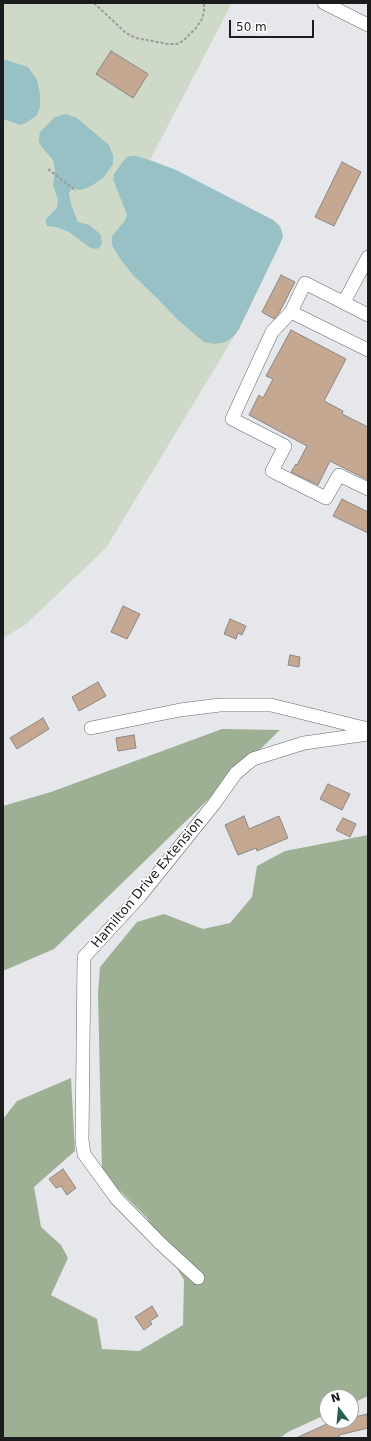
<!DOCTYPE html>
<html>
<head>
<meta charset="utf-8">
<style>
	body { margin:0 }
	#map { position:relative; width:371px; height:1441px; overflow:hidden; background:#e5e7eb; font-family:"DejaVu Sans",sans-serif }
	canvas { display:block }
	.frame { position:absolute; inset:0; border:4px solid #1b1c1d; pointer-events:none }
	.north { position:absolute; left:319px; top:1389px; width:40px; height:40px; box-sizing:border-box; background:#fff; border:1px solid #a4a4a5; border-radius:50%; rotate:344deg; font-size:11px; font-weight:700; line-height:16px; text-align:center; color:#1b1c1d }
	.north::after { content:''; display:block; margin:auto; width:14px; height:18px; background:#28624c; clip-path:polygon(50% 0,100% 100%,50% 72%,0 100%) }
	.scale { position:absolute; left:229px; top:20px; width:85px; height:18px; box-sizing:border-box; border:2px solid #1b1c1d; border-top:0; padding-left:5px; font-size:12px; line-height:14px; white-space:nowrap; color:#1b1c1d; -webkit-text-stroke:3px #fff; paint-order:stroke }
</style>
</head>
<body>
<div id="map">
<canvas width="371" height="1441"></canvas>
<div class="frame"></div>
<div class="north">N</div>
<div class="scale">50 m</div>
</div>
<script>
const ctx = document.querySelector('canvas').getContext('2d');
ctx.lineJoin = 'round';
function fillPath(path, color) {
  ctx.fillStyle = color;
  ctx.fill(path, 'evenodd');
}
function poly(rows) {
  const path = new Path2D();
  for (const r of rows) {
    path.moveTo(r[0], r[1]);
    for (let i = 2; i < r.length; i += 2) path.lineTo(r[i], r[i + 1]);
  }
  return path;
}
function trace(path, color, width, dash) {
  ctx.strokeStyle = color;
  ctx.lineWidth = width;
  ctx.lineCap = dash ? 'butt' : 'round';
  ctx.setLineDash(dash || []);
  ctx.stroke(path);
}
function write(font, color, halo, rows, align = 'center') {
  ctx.font = font + ' "DejaVu Sans",sans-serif';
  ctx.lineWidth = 3.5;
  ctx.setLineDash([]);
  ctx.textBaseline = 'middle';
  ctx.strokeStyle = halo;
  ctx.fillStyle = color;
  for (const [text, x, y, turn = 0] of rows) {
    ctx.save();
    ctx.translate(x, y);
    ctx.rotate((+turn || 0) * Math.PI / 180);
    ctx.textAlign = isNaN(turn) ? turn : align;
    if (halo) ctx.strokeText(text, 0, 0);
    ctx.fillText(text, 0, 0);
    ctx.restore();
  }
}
const green = poly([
	[3,3,232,3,150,160,176,170,273,220,281,229,282,232,258,289,235,335,106,548,25,625,3,638]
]);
const forest = poly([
	[222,729,280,730,54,949,3,971,3,806,51,792],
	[368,835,368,1396,351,1404,351,1397,327,1397,327,1414,288,1432,280,1438,3,1438,3,1119,17,1101,71,1078,75,1151,34,1187,41,1227,61,1245,68,1258,51,1295,97,1319,102,1349,139,1351,183,1325,184,1280,147,1218,102,1173,98,993,100,967,137,922,164,914,203,929,230,923,252,897,257,866,285,851]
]);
const water = poly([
	[3,59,28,67,37,80,40,94,40,107,37,115,26,123,20,125,3,119],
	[66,114,77,118,97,135,109,145,113,155,113,164,104,177,93,185,84,189,80,190,72,188,69,193,71,205,78,222,89,225,99,233,101,236,102,244,99,248,96,249,89,247,69,232,56,227,47,226,46,222,46,219,57,208,58,200,53,185,55,170,53,160,41,146,39,142,39,138,40,132,55,117],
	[130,156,136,156,149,160,176,170,273,220,279,225,281,229,283,236,280,244,239,329,235,335,226,342,215,344,204,342,199,338,178,320,159,300,133,275,121,260,113,247,112,244,112,236,124,222,127,215,113,179,114,174,122,163,126,158]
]);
const building = poly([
	[111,51,148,74,133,98,96,74,111,51],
	[342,162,361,172,334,226,315,217,342,162],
	[281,275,295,282,279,313,274,319,262,312,281,275],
	[291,330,346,359,324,401,343,411,342,414,368,427,368,480,330,461,318,485,291,472,296,464,297,465,307,446,249,415,259,395,263,398,273,379,266,376,291,330],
	[342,499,368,512,368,533,333,516,342,499],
	[123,606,140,614,127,639,111,632,123,606],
	[230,619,246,626,242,635,238,633,236,639,224,634,230,619],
	[290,655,300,657,299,667,288,665,290,655],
	[98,682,106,696,79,711,72,697,98,682],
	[43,718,49,729,17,749,10,738,43,718],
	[134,735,136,748,118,751,116,738,134,735],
	[328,784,350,794,342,810,320,799,328,784],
	[244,816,249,829,279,816,288,838,257,851,256,848,238,855,225,825,244,816],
	[343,818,356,824,350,837,336,830,343,818],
	[63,1169,76,1188,67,1195,61,1186,56,1188,49,1179,63,1169],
	[152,1306,158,1316,150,1321,152,1324,144,1330,135,1317,152,1306],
	[367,1414,368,1428,339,1435,340,1438,296,1438,327,1424,336,1421,351,1421,351,1418,367,1414]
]);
const path = poly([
	[94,3,126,33,136,38,168,44,177,44,183,41,196,28,202,19,204,11,204,3],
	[48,169,76,191]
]);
const minor = poly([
	[324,3,368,25],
	[344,302,368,257],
	[291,312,272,332,232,419,285,446,272,471,326,498,339,475,368,489],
	[368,315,305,283,291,312,368,350],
	[91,728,180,710,220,705,271,705,368,729],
	[198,1278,160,1243,116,1198,84,1154,82,1140,84,957,140,896,214,804,236,773,253,759,304,743,368,734]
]);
const streetNames = [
	["Hamilton Drive Extension",148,883,-50]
];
fillPath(green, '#ced9c7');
fillPath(forest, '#9eb093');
fillPath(water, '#97c1c4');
fillPath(building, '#c4a892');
trace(building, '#8b8784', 1);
trace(minor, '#66696c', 14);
trace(path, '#999b9e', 2, [3, 2]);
trace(minor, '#fff', 13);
write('13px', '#1b1c1d', '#fff', streetNames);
</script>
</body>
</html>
